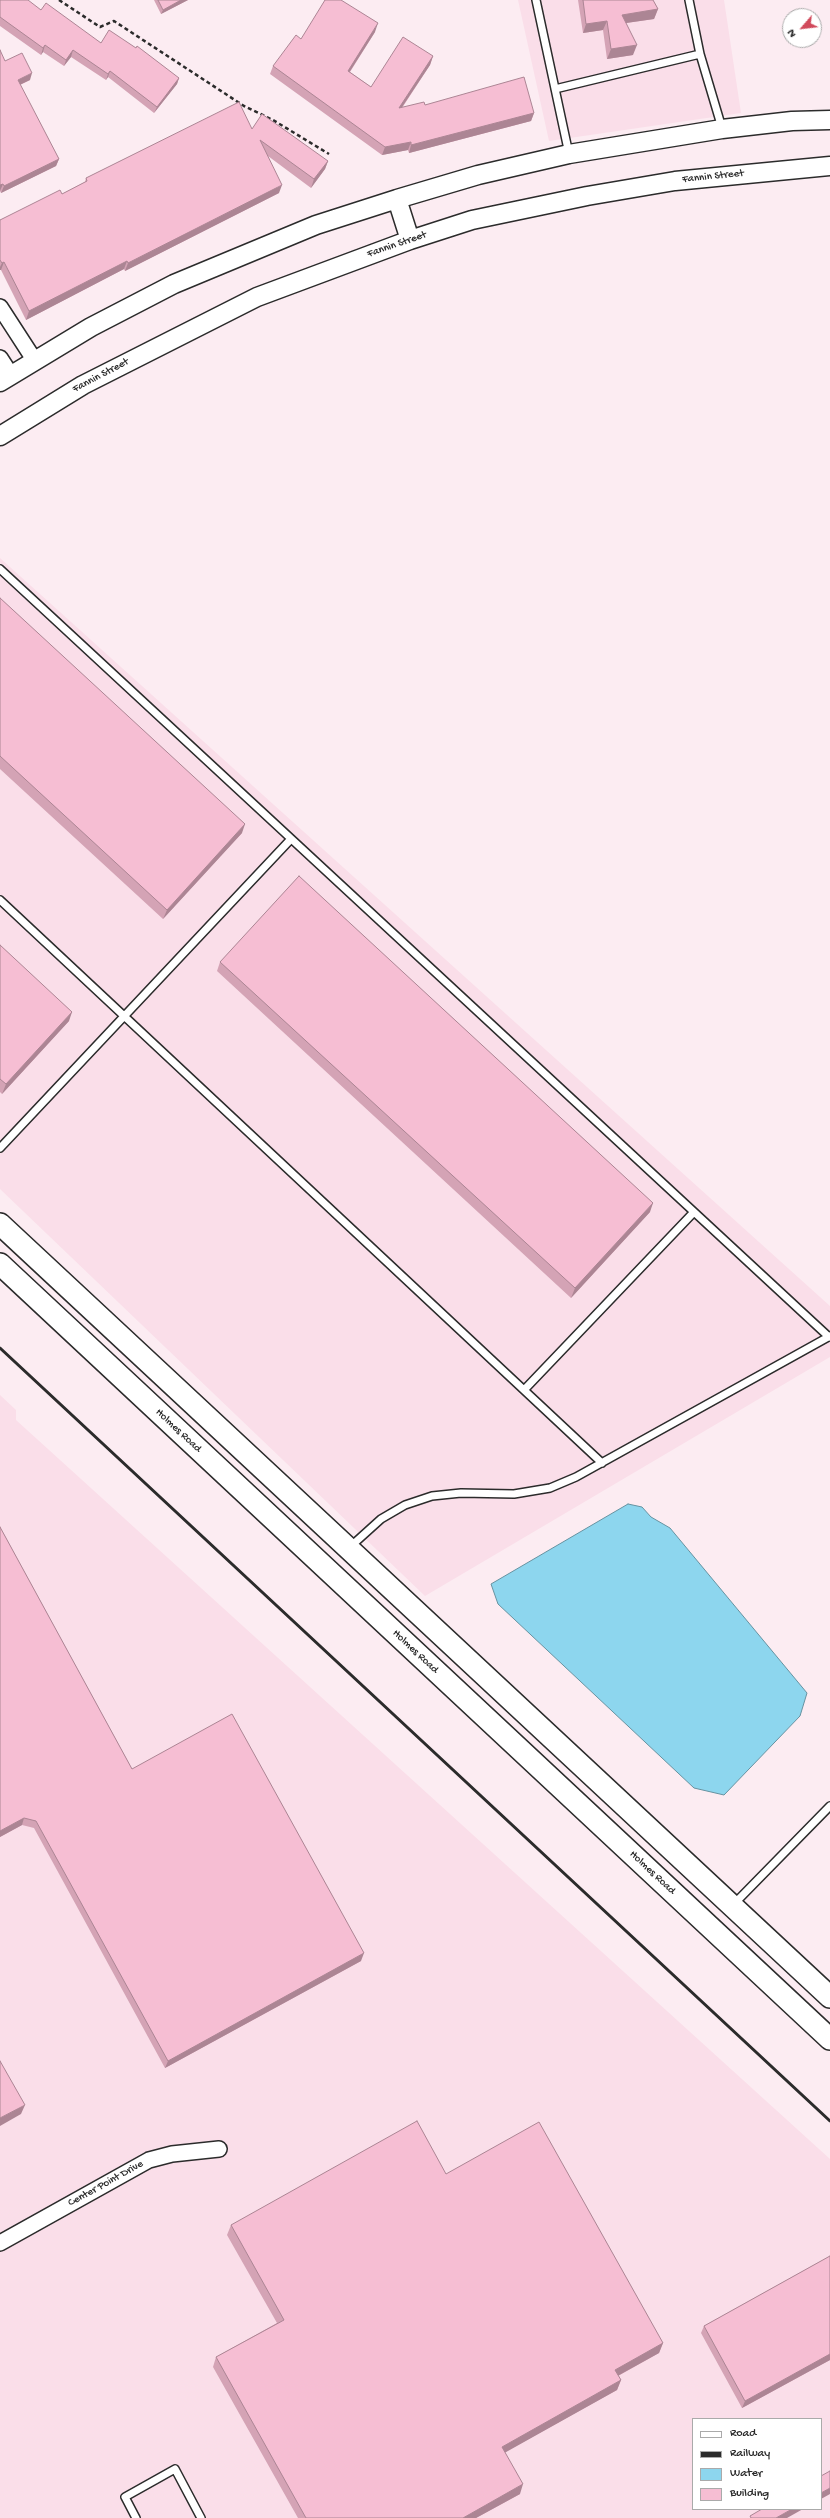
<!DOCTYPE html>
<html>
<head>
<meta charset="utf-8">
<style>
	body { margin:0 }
	#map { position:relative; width:830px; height:2518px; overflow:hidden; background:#fcecf2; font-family:"Gochi Hand",sans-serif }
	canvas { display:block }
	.legend { position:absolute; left:692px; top:2418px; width:130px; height:92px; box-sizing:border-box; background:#fff; border:1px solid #aaa; margin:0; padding:5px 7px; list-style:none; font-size:12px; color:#2b2b2b }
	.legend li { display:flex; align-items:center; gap:8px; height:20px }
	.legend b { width:20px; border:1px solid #aaa }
	.north { position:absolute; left:782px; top:8px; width:40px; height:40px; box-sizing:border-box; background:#fff; border:1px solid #aaa; border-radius:50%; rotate:242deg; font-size:11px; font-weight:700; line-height:16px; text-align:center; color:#2b2b2b }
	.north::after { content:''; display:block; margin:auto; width:14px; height:18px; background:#d1495b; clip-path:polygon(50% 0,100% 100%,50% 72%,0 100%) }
</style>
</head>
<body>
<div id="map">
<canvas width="830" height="2518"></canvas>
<ul class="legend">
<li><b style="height:5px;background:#fff"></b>Road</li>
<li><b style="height:5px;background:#2b2b2b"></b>Railway</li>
<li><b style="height:11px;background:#8dd6ee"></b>Water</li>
<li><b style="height:11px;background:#f6bed3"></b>Building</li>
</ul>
<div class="north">N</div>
</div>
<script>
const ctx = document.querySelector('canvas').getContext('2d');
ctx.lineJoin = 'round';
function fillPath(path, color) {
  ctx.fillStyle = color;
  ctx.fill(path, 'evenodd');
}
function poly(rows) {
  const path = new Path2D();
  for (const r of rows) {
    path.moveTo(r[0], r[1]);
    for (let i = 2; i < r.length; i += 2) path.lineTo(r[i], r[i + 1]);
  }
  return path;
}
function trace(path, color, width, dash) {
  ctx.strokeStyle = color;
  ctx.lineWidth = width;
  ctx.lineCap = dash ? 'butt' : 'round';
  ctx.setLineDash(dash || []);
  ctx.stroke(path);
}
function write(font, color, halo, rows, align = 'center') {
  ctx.font = font + ' "Gochi Hand",sans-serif';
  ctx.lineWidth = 3;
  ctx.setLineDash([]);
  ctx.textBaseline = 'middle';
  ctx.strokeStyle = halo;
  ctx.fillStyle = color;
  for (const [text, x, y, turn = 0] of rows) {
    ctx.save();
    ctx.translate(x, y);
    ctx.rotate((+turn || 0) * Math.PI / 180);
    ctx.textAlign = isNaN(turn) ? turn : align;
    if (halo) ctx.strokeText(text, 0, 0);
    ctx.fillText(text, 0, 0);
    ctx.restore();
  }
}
const built = poly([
	[518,0,724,0,741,113,549,141],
	[0,558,830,1306,830,1357,425,1596,0,1189],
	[0,1395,16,1410,16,1420,830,2159,830,2518,0,2518],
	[693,2419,821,2419,821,2509,693,2509]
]);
const water = poly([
	[628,1504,642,1507,651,1517,670,1528,807,1693,800,1716,724,1795,694,1788,498,1604,491,1584,628,1504]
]);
const path = poly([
	[59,0,100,27,114,21,244,106,273,120,329,154]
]);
const service = poly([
	[536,0,569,154],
	[689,0,700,54,722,128],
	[555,89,700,54],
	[0,569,829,1337],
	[0,900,602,1463],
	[0,1148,291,839],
	[524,1390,694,1212],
	[350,1547,381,1519,405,1505,432,1496,461,1493,514,1494,550,1488,576,1477,830,1336],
	[734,1904,830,1806],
	[136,2518,125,2497,175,2469,201,2518]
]);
const minor = poly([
	[0,307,35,361],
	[0,358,11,375],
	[0,2243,149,2160,172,2154,219,2149]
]);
const tertiary = poly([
	[397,199,410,240],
	[0,382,91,327,174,284,316,225,397,199,478,175,569,154,722,129,792,121,830,120],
	[0,436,83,385,257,297,410,240,472,220,587,196,675,181,830,166]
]);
const secondary = poly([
	[0,1224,830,1997],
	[0,1264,830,2039]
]);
const rail = poly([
	[0,1348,830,2121]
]);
const wall = poly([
	[0,0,41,10,101,43,179,78,177,84,154,113,108,77,106,80,71,57,64,66,43,52,41,55,0,26],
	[154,0,188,0,161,14],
	[578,0,653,0,658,9,654,19,626,23,633,55,607,59,603,30,583,33],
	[375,32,350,72,371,87,433,56,430,65,402,108,425,105,534,113,531,121,409,153,408,150,382,155,270,74,273,66,301,39],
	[5,61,30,80,20,85,59,159,56,166,1,193,0,191],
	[252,129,328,161,325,169,311,188,268,156,279,193,125,271,124,269,26,320,1,270,0,270,0,220,62,194,85,182,86,178],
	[0,598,242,833,163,919,0,769],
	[0,945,69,1021,2,1094,0,1092],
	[220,962,650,1212,571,1298,217,971],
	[0,1527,132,1769,361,1961,165,2068,34,1828,22,1825,0,1837],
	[446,2174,663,2343,659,2353,618,2376,621,2380,617,2390,505,2452,520,2494,476,2518,298,2518,213,2367,216,2357,277,2323,227,2235,231,2225],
	[830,2256,830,2360,742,2408,701,2333,704,2326]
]);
const shadedWall = poly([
	[181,0,188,0,161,14,163,10],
	[658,9,654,19,619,24,622,15],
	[607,21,603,30,583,33,586,24],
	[378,23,375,32,345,79,348,71],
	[45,45,43,52,41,55,43,48],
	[637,45,633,55,607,59,611,49],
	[73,50,71,57,64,66,66,60],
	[433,56,430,65,396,116,399,108],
	[110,71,108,77,106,80,108,74],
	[32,73,30,80,15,87,18,80],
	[179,78,177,84,154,113,157,107],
	[534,113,531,121,409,153,411,145],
	[411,142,408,150,382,155,385,147],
	[59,159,56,166,1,193,4,186],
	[328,161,325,169,311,188,314,179],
	[3,184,0,191,0,185],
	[282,185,279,193,125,271,128,263],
	[127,261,124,269,26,320,29,311],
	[4,262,1,270,0,270,0,267,2,263],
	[245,824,242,833,163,919,167,910],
	[72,1012,69,1021,2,1094,6,1084],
	[653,1203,650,1212,571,1298,575,1288],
	[24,1818,22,1825,0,1837,0,1831],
	[364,1953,361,1961,165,2068,168,2061],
	[25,2105,21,2114,0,2126,0,2118],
	[663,2343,659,2353,612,2379,615,2370],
	[830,2354,830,2360,742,2408,745,2401],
	[621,2380,617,2390,499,2456,502,2447],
	[523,2484,520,2494,476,2518,463,2518],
	[830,2488,830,2494,821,2499,821,2493],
	[792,2509,803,2509,787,2518,776,2518]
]);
const building = poly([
	[0,0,28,0,41,10,46,3,101,43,109,30,136,48,137,46,179,78,157,107,110,71,108,74,73,50,66,60,45,45,43,48,0,17,0,0],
	[158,0,181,0,163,10,158,0],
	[325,0,341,0,378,23,348,71,371,87,403,37,433,56,399,108,424,102,425,105,524,77,534,113,411,145,411,142,385,147,273,66,296,35,301,39,325,0],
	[583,0,653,0,658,9,622,15,637,45,611,49,607,21,586,24,583,0],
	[0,50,5,61,22,53,32,73,18,80,59,159,4,186,3,184,0,185,0,50],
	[239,102,252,129,262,114,328,161,314,179,260,140,282,185,128,263,127,261,29,311,4,262,2,263,0,260,0,220,60,190,62,194,87,181,86,178,239,102],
	[0,598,245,824,167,910,0,756,0,598],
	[299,876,653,1203,575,1288,220,962,299,876],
	[0,945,72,1012,6,1084,0,1079,0,945],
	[0,1527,132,1769,232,1714,364,1953,168,2061,36,1821,24,1818,0,1831,0,1527],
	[0,2061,25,2105,0,2118,0,2061],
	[417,2121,446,2174,539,2122,663,2343,615,2370,621,2380,502,2447,523,2484,463,2518,306,2518,216,2357,284,2320,231,2225,417,2121],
	[830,2256,830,2354,745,2401,704,2326,830,2256],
	[830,2471,830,2488,821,2493,821,2476,830,2471],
	[762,2509,792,2509,776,2518,751,2518,750,2516,762,2509]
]);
const streetNames = [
	["Fannin Street",713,177,-6],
	["Fannin Street",397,245,-19],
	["Fannin Street",101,376,-28],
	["Holmes Road",178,1431,43],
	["Holmes Road",415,1652,43],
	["Holmes Road",652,1873,43],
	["Center Point Drive",106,2184,-29]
];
fillPath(built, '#fadee9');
fillPath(water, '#8dd6ee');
trace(water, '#6692a0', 1);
trace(service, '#2b2b2b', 10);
trace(minor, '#2b2b2b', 18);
trace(tertiary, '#2b2b2b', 21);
trace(secondary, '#2b2b2b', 24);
trace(path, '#2b2b2b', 2.5, [4, 3]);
trace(service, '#fff', 7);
trace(minor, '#fff', 15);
trace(tertiary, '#fff', 18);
trace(secondary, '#fff', 21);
trace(rail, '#2b2b2b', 3);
fillPath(wall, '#d4a3b5');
fillPath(shadedWall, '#ac8594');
fillPath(building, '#f6bed3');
trace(building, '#ac8594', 1);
write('11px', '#2b2b2b', '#fff', streetNames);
</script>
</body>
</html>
